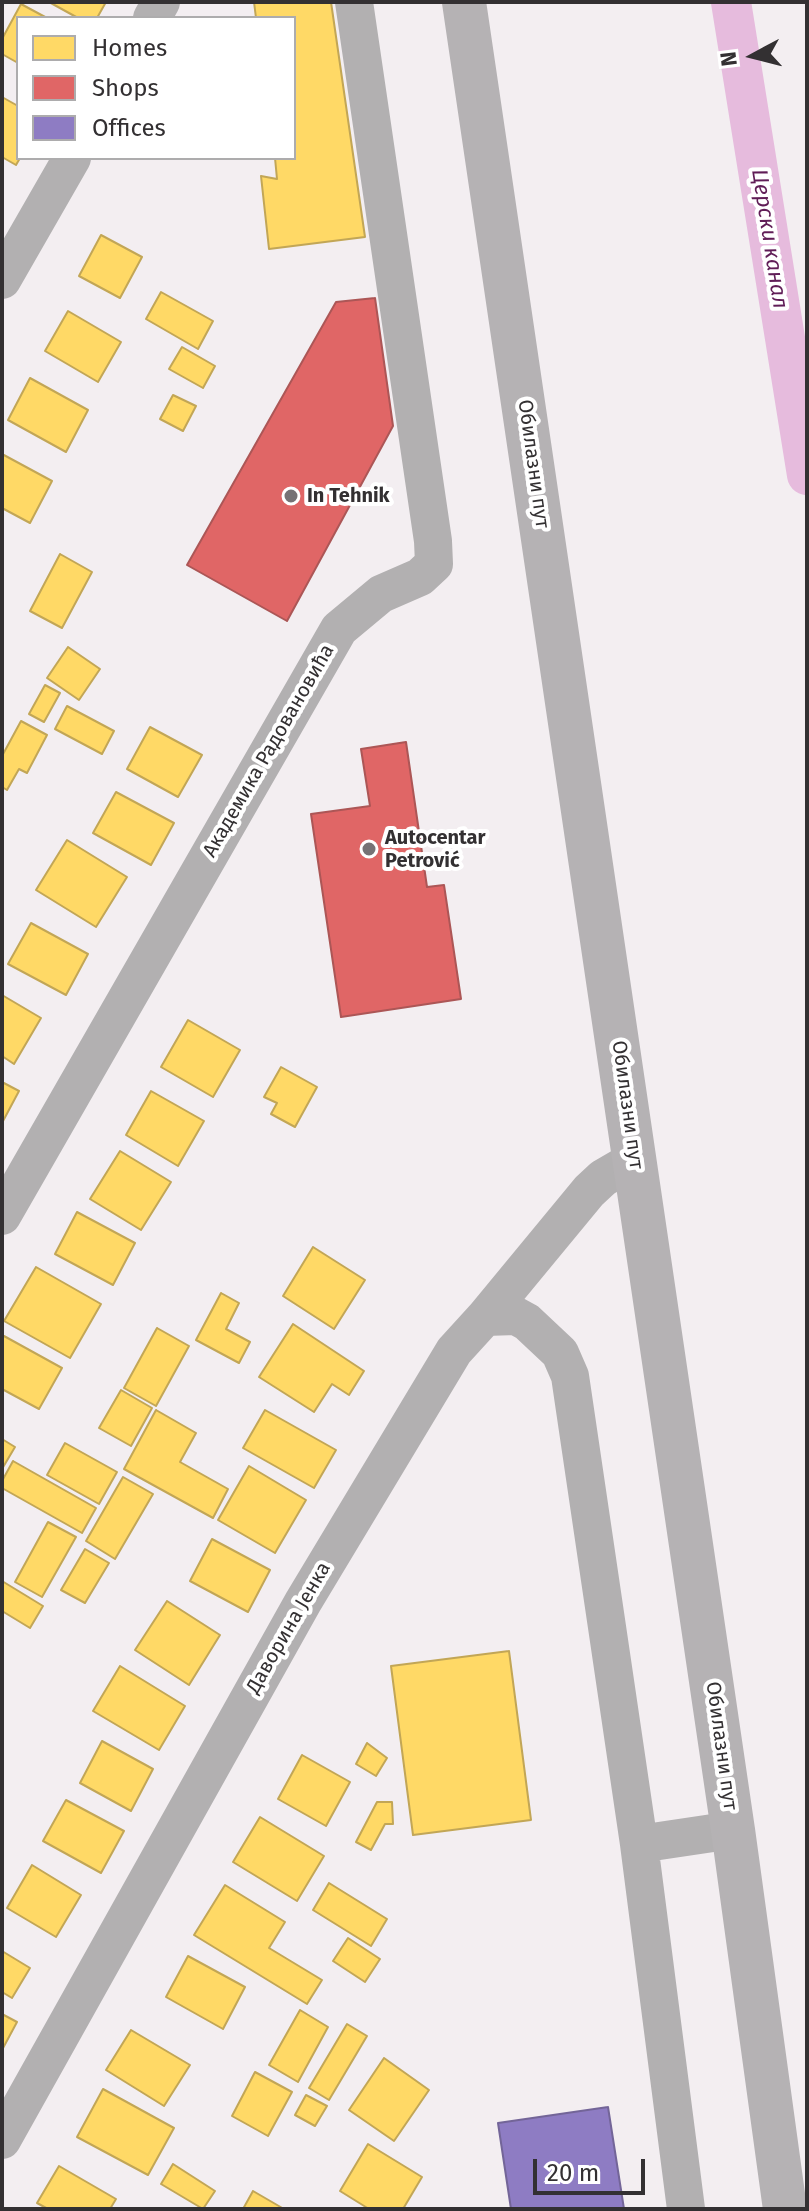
<!DOCTYPE html>
<html>
<head>
<meta charset="utf-8">
<style>
	body { margin:0 }
	#map { position:relative; width:809px; height:2211px; overflow:hidden; background:#f3eef1; font-family:"Fira Sans",sans-serif }
	canvas { display:block }
	.frame { position:absolute; inset:0; border:4px solid #333032; pointer-events:none }
	.legend { position:absolute; left:16px; top:16px; width:280px; height:144px; box-sizing:border-box; background:#fff; border:2px solid #adacad; margin:0; padding:10px 14px; list-style:none; font-size:24px; color:#333032 }
	.legend li { display:flex; align-items:center; gap:16px; height:40px }
	.legend b { width:40px; border:2px solid #adacad }
	.north { position:absolute; left:713px; top:16px; width:80px; height:80px; -webkit-text-stroke:6px #fff; paint-order:stroke; rotate:263deg; font-size:22px; font-weight:700; line-height:32px; text-align:center; color:#333032 }
	.north::after { content:''; display:block; margin:auto; width:28px; height:36px; background:#333032; clip-path:polygon(50% 0,100% 100%,50% 72%,0 100%) }
	.scale { position:absolute; left:533px; top:2159px; width:112px; height:36px; box-sizing:border-box; border:4px solid #333032; border-top:0; padding-left:10px; font-size:24px; line-height:28px; white-space:nowrap; color:#333032; -webkit-text-stroke:6px #fff; paint-order:stroke }
</style>
</head>
<body>
<div id="map">
<canvas width="809" height="2211"></canvas>
<div class="frame"></div>
<ul class="legend">
<li><b style="height:22px;background:#ffd966"></b>Homes</li>
<li><b style="height:22px;background:#e06666"></b>Shops</li>
<li><b style="height:22px;background:#8e7cc3"></b>Offices</li>
</ul>
<div class="north">N</div>
<div class="scale">20 m</div>
</div>
<script>
const ctx = document.querySelector('canvas').getContext('2d');
ctx.lineJoin = 'round';
function fillPath(path, color) {
  ctx.fillStyle = color;
  ctx.fill(path, 'evenodd');
}
function poly(rows) {
  const path = new Path2D();
  for (const r of rows) {
    path.moveTo(r[0], r[1]);
    for (let i = 2; i < r.length; i += 2) path.lineTo(r[i], r[i + 1]);
  }
  return path;
}
function trace(path, color, width, dash) {
  ctx.strokeStyle = color;
  ctx.lineWidth = width;
  ctx.lineCap = dash ? 'butt' : 'round';
  ctx.setLineDash(dash || []);
  ctx.stroke(path);
}
function write(font, color, halo, rows, align = 'center') {
  ctx.font = font + ' "Fira Sans",sans-serif';
  ctx.lineWidth = 8;
  ctx.setLineDash([]);
  ctx.textBaseline = 'middle';
  ctx.strokeStyle = halo;
  ctx.fillStyle = color;
  for (const [text, x, y, turn = 0] of rows) {
    ctx.save();
    ctx.translate(x, y);
    ctx.rotate((+turn || 0) * Math.PI / 180);
    ctx.textAlign = isNaN(turn) ? turn : align;
    if (halo) ctx.strokeText(text, 0, 0);
    ctx.fillText(text, 0, 0);
    ctx.restore();
  }
}
const homes = poly([
	[49,2,106,2,97,18,78,18,49,2],
	[254,2,331,2,365,237,269,249,261,176,277,179,275,158,294,158,294,18,256,18,254,2],
	[21,4,47,18,18,18,18,63,2,54,2,39,21,4],
	[2,97,18,106,18,158,20,158,16,165,2,157,2,97],
	[101,235,142,257,120,298,79,276,101,235],
	[161,292,213,321,198,349,146,319,161,292],
	[68,311,121,342,98,382,45,351,68,311],
	[182,347,215,366,203,388,169,369,182,347],
	[30,378,88,410,66,452,8,420,30,378],
	[173,395,196,406,183,431,160,419,173,395],
	[2,454,52,481,30,523,2,508,2,454],
	[60,554,92,572,62,628,30,611,60,554],
	[68,647,100,669,79,700,47,678,68,647],
	[45,685,60,693,44,722,29,714,45,685],
	[67,706,114,731,102,754,55,729,67,706],
	[21,721,47,735,27,773,19,769,7,790,2,787,2,756,21,721],
	[150,727,202,755,178,797,127,769,150,727],
	[116,792,174,823,151,865,93,833,116,792],
	[67,840,127,877,96,927,36,890,67,840],
	[31,923,88,954,66,995,8,964,31,923],
	[2,995,41,1018,14,1064,2,1056,2,995],
	[188,1020,240,1050,213,1097,161,1067,188,1020],
	[281,1067,317,1087,295,1127,271,1114,277,1103,264,1097,281,1067],
	[2,1082,19,1091,2,1123,2,1082],
	[151,1091,204,1121,178,1166,126,1135,151,1091],
	[120,1151,171,1182,141,1230,90,1199,120,1151],
	[77,1212,135,1243,113,1285,55,1254,77,1212],
	[313,1247,365,1280,334,1329,283,1296,313,1247],
	[36,1267,101,1304,70,1358,4,1321,36,1267],
	[221,1293,239,1303,226,1329,250,1342,239,1363,196,1340,221,1293],
	[293,1324,364,1371,349,1395,332,1384,314,1412,259,1377,293,1324],
	[157,1328,189,1346,156,1406,124,1388,157,1328],
	[4,1336,62,1368,39,1409,2,1389,2,1339,4,1336],
	[121,1390,152,1408,131,1446,99,1428,121,1390],
	[156,1410,196,1433,180,1462,228,1489,213,1518,124,1469,156,1410],
	[265,1410,336,1450,314,1488,243,1448,265,1410],
	[2,1439,15,1447,2,1469,2,1439],
	[65,1443,117,1472,99,1504,47,1475,65,1443],
	[13,1461,96,1508,82,1533,2,1488,2,1481,13,1461],
	[249,1466,306,1500,275,1553,218,1520,249,1466],
	[123,1477,153,1494,115,1559,86,1541,123,1477],
	[48,1522,76,1537,42,1597,15,1582,48,1522],
	[212,1539,270,1570,248,1612,190,1581,212,1539],
	[85,1549,109,1563,85,1603,61,1590,85,1549],
	[2,1581,43,1606,30,1628,2,1611,2,1581],
	[167,1601,220,1635,189,1685,135,1650,167,1601],
	[509,1651,531,1820,413,1835,391,1666,509,1651],
	[120,1666,185,1706,159,1750,93,1711,120,1666],
	[102,1741,153,1769,131,1811,80,1783,102,1741],
	[367,1743,387,1758,376,1776,356,1764,367,1743],
	[302,1755,350,1782,326,1826,278,1799,302,1755],
	[66,1800,124,1831,101,1873,43,1841,66,1800],
	[377,1802,392,1802,393,1824,385,1824,371,1850,356,1842,377,1802],
	[260,1817,324,1856,297,1901,233,1862,260,1817],
	[32,1865,81,1895,56,1937,7,1908,32,1865],
	[329,1883,387,1919,371,1946,313,1910,329,1883],
	[225,1885,285,1922,269,1948,322,1980,307,2004,194,1935,225,1885],
	[348,1938,380,1959,365,1982,333,1961,348,1938],
	[2,1951,30,1968,12,1998,2,1992,2,1951],
	[188,1956,245,1987,223,2029,166,1997,188,1956],
	[300,2010,328,2027,298,2082,269,2065,300,2010],
	[2,2014,17,2022,2,2050,2,2014],
	[347,2024,367,2036,329,2100,309,2088,347,2024],
	[131,2030,190,2065,164,2106,106,2070,131,2030],
	[384,2058,429,2090,394,2141,349,2110,384,2058],
	[255,2072,292,2092,268,2136,232,2116,255,2072],
	[103,2089,174,2128,148,2175,77,2137,103,2089],
	[306,2095,327,2106,315,2126,295,2115,306,2095],
	[368,2144,422,2177,403,2209,369,2209,340,2191,368,2144],
	[173,2164,215,2191,203,2209,161,2184,173,2164],
	[59,2166,116,2199,110,2209,48,2209,37,2203,59,2166],
	[253,2191,284,2209,243,2209,253,2191]
]);
const shops = poly([
	[375,298,393,426,287,621,187,565,336,302,375,298],
	[406,742,427,887,444,885,461,999,341,1017,311,814,370,806,361,749,406,742]
]);
const offices = poly([
	[608,2107,624,2209,511,2209,498,2123,608,2107]
]);
const canal = poly([
	[731,2,807,475]
]);
const minor = poly([
	[152,18,161,2],
	[2,280,72,158],
	[2,1216,339,629,381,594,420,577,434,564,433,541,354,2],
	[485,1317,516,1316,527,1322,560,1353,570,1376,639,1844],
	[2,2140,303,1602,454,1351,485,1317,589,1191,603,1178,634,1160],
	[686,2209,639,1844,733,1830]
]);
const major = poly([
	[464,2,733,1830,785,2209]
]);
const markers = [
	[291,496,8,"#767275"],
	[369,849,8,"#767275"]
];
const streetNames = [
	["Обилазни пут",533,464,82],
	["Академика Радовановића",269,751,-60],
	["Обилазни пут",627,1105,82],
	["Даворина Јенка",289,1628,-60],
	["Обилазни пут",721,1746,82]
];
const poiNames = [
	["In Tehnik",307,496],
	["Autocentar",385,838],
	["Petrović",385,861]
];
const waterNames = [
	["Церски канал",769,239,81]
];
fillPath(homes, '#ffd966');
trace(homes, '#c2a656', 2);
fillPath(shops, '#e06666');
trace(shops, '#ac5656', 2);
fillPath(offices, '#8e7cc3');
trace(offices, '#736598', 2);
trace(canal, '#e6bbdd', 40);
trace(minor, '#b2b0b1', 38);
trace(major, '#b5b2b4', 44);
for (const [x, y, r, color] of markers) {
  const dot = new Path2D();
  dot.arc(x, y, r, 0, 2 * Math.PI);
  ctx.fillStyle = color;
  ctx.fill(dot);
  trace(dot, '#fff', 3);
}
write('20px', '#333032', '#fff', streetNames);
write('bold 20px', '#333032', '#fff', poiNames, 'left');
write('italic 22px', '#601d57', '#fff', waterNames);
</script>
</body>
</html>
